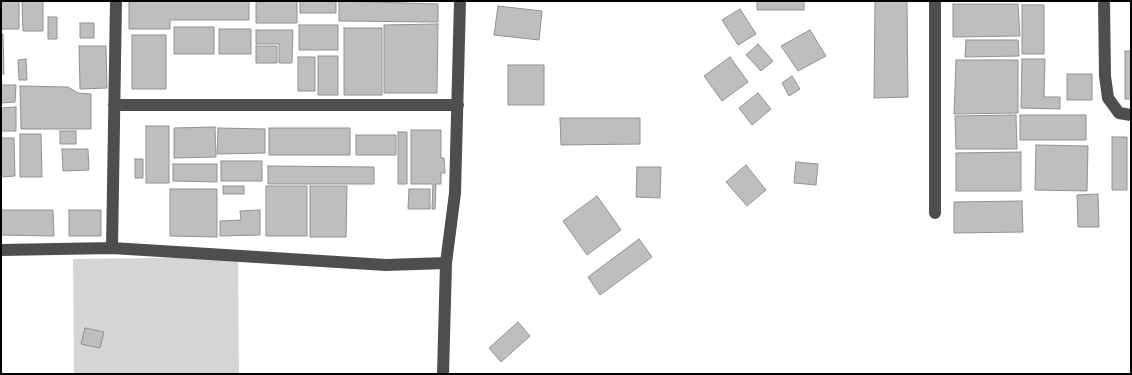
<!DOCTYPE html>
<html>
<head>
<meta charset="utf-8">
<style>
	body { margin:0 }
	#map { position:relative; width:1132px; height:375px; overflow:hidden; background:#fff; font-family:Helvetica,sans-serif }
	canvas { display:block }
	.frame { position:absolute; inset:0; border:2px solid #000; pointer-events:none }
</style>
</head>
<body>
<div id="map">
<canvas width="1132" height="375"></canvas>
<div class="frame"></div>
</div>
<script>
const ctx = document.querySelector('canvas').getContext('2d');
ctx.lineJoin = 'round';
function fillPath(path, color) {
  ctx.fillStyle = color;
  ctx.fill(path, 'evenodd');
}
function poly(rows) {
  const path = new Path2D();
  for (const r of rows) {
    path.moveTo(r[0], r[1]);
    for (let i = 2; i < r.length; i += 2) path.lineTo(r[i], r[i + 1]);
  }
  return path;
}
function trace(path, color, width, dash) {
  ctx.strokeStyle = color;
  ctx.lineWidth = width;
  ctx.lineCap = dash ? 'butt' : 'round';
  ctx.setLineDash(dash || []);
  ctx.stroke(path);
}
const green = poly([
	[238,257,239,374,74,374,73,259]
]);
const building = poly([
	[1,1,19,1,19,29,1,29,1,1],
	[22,1,43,1,43,31,23,31,22,1],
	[129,1,249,1,249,20,170,20,170,29,129,29,129,1],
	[256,1,297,1,297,23,256,23,256,1],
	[300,1,336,1,336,13,300,13,300,1],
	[339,1,438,4,438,22,339,21,339,1],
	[757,1,804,1,804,10,757,10,757,1],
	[875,1,907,1,908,97,874,98,875,1],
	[953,4,1018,4,1020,36,953,37,953,4],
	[1022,5,1044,5,1044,54,1022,54,1022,5],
	[498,6,542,11,539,40,494,35,498,6],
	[740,9,756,34,738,45,722,20,740,9],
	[48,17,57,17,57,39,48,39,48,17],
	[80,23,94,23,94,38,80,38,80,23],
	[438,24,437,93,384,93,384,25,438,24],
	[299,25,338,25,338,50,299,50,299,25],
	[174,27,214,27,214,54,174,54,174,27],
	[344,28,382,28,382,95,344,95,344,28],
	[219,29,251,29,251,54,219,54,219,29],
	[256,30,293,30,292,63,279,63,279,44,256,44,256,30],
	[810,30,826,56,798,71,781,46,810,30],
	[1,34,3,34,4,74,1,74,1,34],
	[132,35,166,35,166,89,132,89,132,35],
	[966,40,1018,40,1019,56,965,57,966,40],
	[758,44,773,61,761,71,746,55,758,44],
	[79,46,106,46,107,88,80,89,79,46],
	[256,46,277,46,277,63,256,63,256,46],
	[1125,51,1131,51,1131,99,1125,99,1125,51],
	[318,56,338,56,338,95,318,95,318,56],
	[298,57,315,57,315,91,298,91,298,57],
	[730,57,748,82,722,101,704,76,730,57],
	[26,59,27,80,19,80,18,60,26,59],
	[1022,59,1045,59,1044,97,1060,97,1060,109,1021,108,1022,59],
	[956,60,1018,60,1018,113,954,114,956,60],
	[508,65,544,65,544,105,508,105,508,65],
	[1067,74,1092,74,1092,100,1067,100,1067,74],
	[792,76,800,89,789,96,782,83,792,76],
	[1,85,16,85,15,102,1,103,1,85],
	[20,86,68,87,78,93,91,94,91,129,21,129,20,86],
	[758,93,771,109,752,125,739,108,758,93],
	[16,107,16,131,1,131,1,108,16,107],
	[1016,115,1017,149,956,149,955,116,1016,115],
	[1020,115,1086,115,1086,140,1020,140,1020,115],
	[560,118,640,118,640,144,561,145,560,118],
	[146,126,169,126,169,183,146,183,146,126],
	[215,127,216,157,174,158,174,128,215,127],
	[218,128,265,129,265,153,217,154,218,128],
	[269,128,350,128,350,155,269,155,269,128],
	[411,130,441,130,441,158,444,158,445,173,441,173,441,184,436,184,435,209,432,209,433,184,411,184,411,130],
	[60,131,76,131,76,144,60,144,60,131],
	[398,132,407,132,407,184,398,184,398,132],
	[20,134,41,134,42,177,20,177,20,134],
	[356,135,396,135,396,155,356,155,356,135],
	[1112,137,1127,137,1127,190,1112,190,1112,137],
	[1,138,14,138,15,176,1,177,1,138],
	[1036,145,1088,146,1087,191,1035,190,1036,145],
	[62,149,88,149,89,170,63,171,62,149],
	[1021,152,1021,191,956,191,956,153,1021,152],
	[135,159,143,159,143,178,135,178,135,159],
	[221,161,262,161,262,181,221,181,221,161],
	[796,162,818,164,816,185,794,183,796,162],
	[173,164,217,164,217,182,173,181,173,164],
	[746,165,766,190,747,206,726,182,746,165],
	[268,166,374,167,374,184,268,184,268,166],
	[637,167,661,167,660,198,636,197,637,167],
	[223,186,244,186,244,194,223,194,223,186],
	[266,186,307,186,307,236,266,236,266,186],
	[310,186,347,186,346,237,310,237,310,186],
	[170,189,217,189,217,237,170,236,170,189],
	[409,189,430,189,430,209,408,209,409,189],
	[1098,194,1099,227,1078,227,1077,195,1098,194],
	[597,196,621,230,587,255,563,221,597,196],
	[1022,201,1023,232,954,233,954,202,1022,201],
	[1,210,53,210,54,236,1,235,1,210],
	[69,210,101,210,101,236,69,236,69,210],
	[260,210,260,235,220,236,220,221,241,220,240,211,260,210],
	[639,239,652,257,600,295,588,277,639,239],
	[518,322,530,336,501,362,489,348,518,322],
	[85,328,104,332,100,348,81,344,85,328]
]);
const minor = poly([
	[1104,1,1105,76,1108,98,1119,113,1131,115],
	[114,105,458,105],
	[935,213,935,1],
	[112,248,386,265,446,263],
	[1,250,112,248,116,1],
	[443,374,446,263,455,193,460,1]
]);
fillPath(green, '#d5d5d5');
fillPath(building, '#bebebe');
trace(building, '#929292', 1);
trace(minor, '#4e4e4e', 12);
</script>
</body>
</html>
